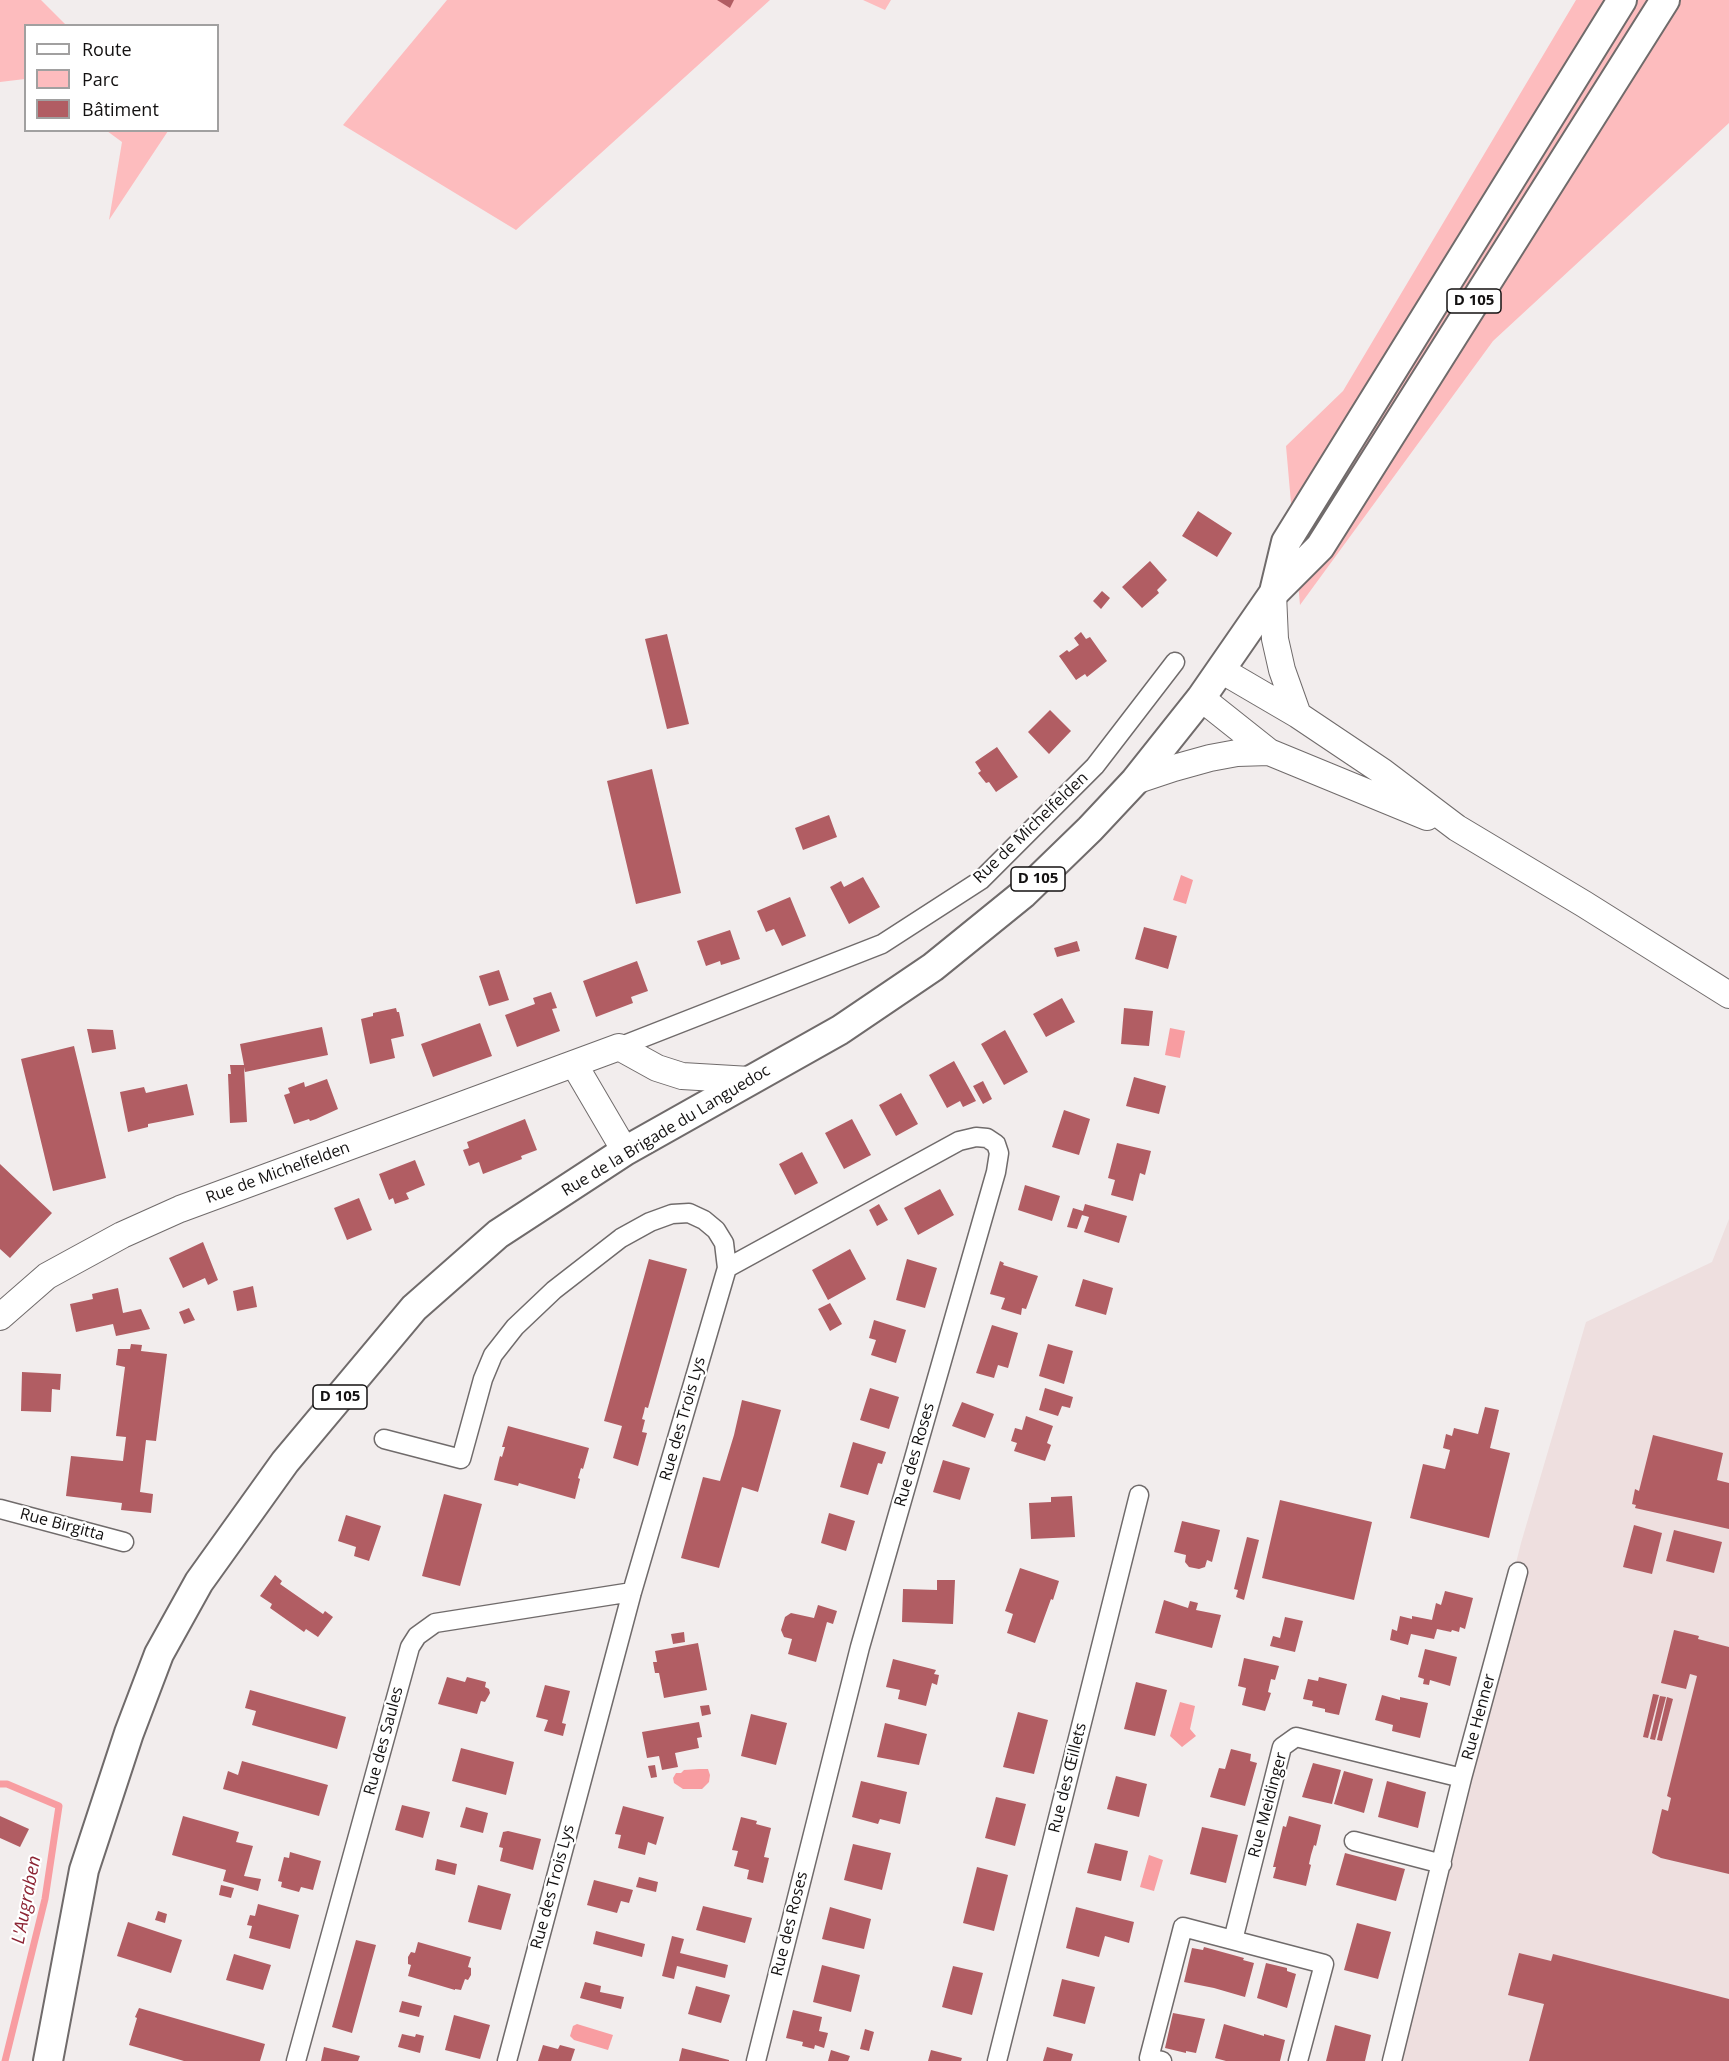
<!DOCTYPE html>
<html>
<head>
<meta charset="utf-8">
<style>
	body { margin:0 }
	#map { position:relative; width:1729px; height:2061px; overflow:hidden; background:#f2eded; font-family:"Open Sans",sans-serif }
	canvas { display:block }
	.legend { position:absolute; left:24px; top:24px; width:195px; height:108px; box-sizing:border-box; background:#fff; border:2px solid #a1a0a0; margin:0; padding:8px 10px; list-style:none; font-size:18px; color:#131111 }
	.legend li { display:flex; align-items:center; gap:12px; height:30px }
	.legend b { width:30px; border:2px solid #a1a0a0 }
</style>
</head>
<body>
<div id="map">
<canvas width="1729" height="2061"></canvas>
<ul class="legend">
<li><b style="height:8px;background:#fff"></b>Route</li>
<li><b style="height:16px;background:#fdbcbe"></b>Parc</li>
<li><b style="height:16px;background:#b15d63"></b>Bâtiment</li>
</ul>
</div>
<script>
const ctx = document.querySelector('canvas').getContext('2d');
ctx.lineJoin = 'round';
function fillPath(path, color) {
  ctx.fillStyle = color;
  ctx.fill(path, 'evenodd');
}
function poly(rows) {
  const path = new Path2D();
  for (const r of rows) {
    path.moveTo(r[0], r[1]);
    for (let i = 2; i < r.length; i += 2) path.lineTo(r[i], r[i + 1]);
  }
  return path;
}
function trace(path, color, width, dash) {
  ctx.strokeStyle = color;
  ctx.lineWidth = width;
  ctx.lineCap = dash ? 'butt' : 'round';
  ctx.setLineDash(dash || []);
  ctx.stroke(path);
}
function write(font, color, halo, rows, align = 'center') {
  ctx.font = font + ' "Open Sans",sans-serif';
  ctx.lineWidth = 4.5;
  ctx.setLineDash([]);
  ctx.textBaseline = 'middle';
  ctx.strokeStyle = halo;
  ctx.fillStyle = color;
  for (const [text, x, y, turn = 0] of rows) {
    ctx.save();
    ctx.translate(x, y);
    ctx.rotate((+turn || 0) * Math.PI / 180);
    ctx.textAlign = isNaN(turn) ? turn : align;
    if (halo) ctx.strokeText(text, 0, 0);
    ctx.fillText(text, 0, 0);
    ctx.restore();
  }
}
const built = poly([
	[1729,1219,1729,2061,1397,2061,1462,1778,1521,1543,1586,1322,1712,1262]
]);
const green = poly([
	[0,0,41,0,66,25,26,26,25,79,0,82],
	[447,0,770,0,516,230,343,125],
	[863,0,891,0,885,10],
	[1576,0,1729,0,1729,123,1493,341,1300,605,1286,446,1343,391],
	[107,131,168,131,109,220,122,142]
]);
const water = poly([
	[1181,875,1193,880,1186,904,1173,900],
	[1170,1028,1185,1031,1180,1058,1165,1055],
	[1180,1702,1195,1706,1190,1729,1196,1736,1182,1747,1170,1736],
	[699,1769,708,1769,710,1775,709,1782,702,1789,683,1789,674,1783,673,1778,676,1773,681,1773,684,1770],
	[1149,1855,1163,1860,1154,1891,1140,1887],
	[577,2024,613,2035,608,2050,574,2040,570,2036,573,2026]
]);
const stream = poly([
	[0,1784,7,1784,59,1806,45,1899,5,2061]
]);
const building = poly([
	[717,0,734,0,730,8],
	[1198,511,1232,533,1217,557,1182,536],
	[1150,561,1167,580,1157,590,1159,593,1142,608,1122,587],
	[1102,591,1110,598,1101,609,1093,601],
	[1081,632,1086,639,1090,637,1107,661,1087,677,1085,674,1076,680,1059,656,1067,650,1069,652,1079,645,1074,638],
	[667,634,689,724,667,729,645,639],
	[1050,710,1071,731,1049,754,1028,732],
	[997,747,1018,777,996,792,989,782,986,783,978,773,981,771,975,762],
	[652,769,681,893,636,904,607,781],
	[829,815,837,837,803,850,795,828],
	[863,877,880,907,849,924,830,887,841,881,844,887],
	[790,897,806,936,782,946,774,929,766,932,757,911],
	[1144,927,1177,936,1168,969,1135,959],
	[730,930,740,959,721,965,720,961,706,966,697,941],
	[1077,941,1080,951,1057,957,1054,948],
	[637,961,648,991,631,997,633,1003,596,1017,583,981],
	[499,970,509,1000,489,1006,479,976],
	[551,992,557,1008,552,1009,560,1031,517,1047,505,1015,535,1004,533,998],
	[1062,998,1075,1022,1046,1037,1033,1014],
	[396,1008,397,1012,399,1012,404,1036,391,1039,395,1058,370,1064,361,1019,373,1016,373,1013],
	[1124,1008,1153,1011,1149,1046,1121,1044],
	[480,1023,492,1056,433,1077,421,1044],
	[322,1027,328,1055,245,1072,244,1067,247,1122,230,1123,228,1074,231,1074,230,1065,244,1065,240,1044],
	[87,1029,113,1030,116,1049,92,1053],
	[1005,1030,1028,1072,1004,1085,981,1044],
	[74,1046,106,1178,53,1191,21,1059],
	[954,1061,976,1101,963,1107,960,1101,947,1108,929,1075],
	[1134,1077,1166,1086,1159,1114,1126,1106],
	[327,1079,338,1109,316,1119,310,1121,309,1119,294,1124,284,1095,290,1093,288,1088,304,1082,305,1087],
	[983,1081,992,1099,983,1104,973,1086],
	[187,1084,194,1115,148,1124,148,1127,128,1132,120,1092,144,1087,146,1093],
	[901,1093,918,1124,896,1136,879,1105],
	[1064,1110,1090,1119,1079,1155,1052,1147],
	[525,1119,537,1150,521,1156,522,1159,483,1174,479,1162,469,1166,463,1150,469,1148,467,1142],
	[852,1119,871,1155,844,1169,825,1133],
	[1117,1143,1151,1151,1145,1175,1140,1173,1133,1201,1111,1195,1115,1180,1108,1178],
	[802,1152,818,1183,795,1195,779,1164],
	[415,1160,425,1185,406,1193,409,1199,395,1204,393,1198,389,1200,379,1174],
	[0,1164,52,1213,10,1258,0,1249],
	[1025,1185,1060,1196,1052,1221,1018,1210],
	[940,1189,954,1215,918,1235,904,1208],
	[359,1198,372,1230,347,1240,334,1208],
	[879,1204,888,1220,877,1226,869,1210],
	[1085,1204,1127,1216,1119,1243,1084,1232,1089,1217,1082,1215,1077,1229,1067,1227,1073,1208,1083,1211],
	[203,1242,218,1280,208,1285,205,1278,183,1288,169,1258],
	[850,1249,866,1279,828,1300,812,1270],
	[649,1259,687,1269,648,1408,645,1407,644,1412,642,1419,645,1420,642,1432,647,1433,638,1466,613,1458,622,1426,604,1421],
	[907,1259,937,1268,925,1308,896,1300],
	[1000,1261,1004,1263,1003,1265,1038,1276,1026,1309,1022,1308,1021,1315,1001,1309,1005,1298,990,1294],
	[1083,1279,1113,1288,1106,1315,1075,1306],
	[253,1286,257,1307,237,1311,233,1291],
	[118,1288,123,1313,141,1309,150,1329,116,1336,113,1324,76,1332,70,1304,93,1299,92,1294],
	[830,1303,842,1324,830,1331,818,1309],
	[189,1308,195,1320,184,1324,179,1312],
	[874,1320,906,1330,896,1363,871,1355,876,1340,869,1338],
	[992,1325,1018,1333,1008,1368,998,1365,994,1378,976,1373],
	[131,1344,142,1345,141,1351,167,1354,156,1441,146,1440,140,1492,153,1494,151,1513,121,1510,122,1503,66,1496,71,1456,123,1461,126,1437,116,1436,125,1367,116,1365,118,1349,130,1349],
	[1048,1344,1073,1351,1064,1384,1039,1376],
	[22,1372,61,1374,60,1390,52,1389,51,1412,21,1411],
	[870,1388,899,1397,889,1429,860,1420],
	[1045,1388,1073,1397,1070,1408,1062,1406,1058,1416,1039,1410],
	[742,1400,781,1410,758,1492,742,1487,719,1568,681,1558,703,1477,720,1481,734,1435],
	[962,1402,994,1414,985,1438,952,1426],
	[1485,1407,1499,1410,1490,1448,1510,1453,1489,1538,1410,1518,1423,1464,1445,1469,1450,1450,1443,1448,1446,1434,1452,1436,1454,1428,1478,1434],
	[1026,1416,1053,1426,1047,1443,1051,1445,1045,1461,1014,1451,1017,1443,1011,1441,1015,1428,1022,1430],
	[508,1426,589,1448,583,1469,581,1468,578,1478,580,1479,575,1499,519,1483,518,1486,494,1480,500,1456,502,1457,505,1447,502,1447],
	[1653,1435,1723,1453,1717,1480,1729,1483,1729,1529,1635,1508,1636,1505,1632,1504,1635,1489,1639,1491],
	[853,1442,886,1452,882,1464,878,1463,868,1495,840,1487],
	[943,1460,970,1468,960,1500,933,1492],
	[444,1494,482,1504,460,1586,422,1576],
	[1072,1496,1075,1537,1031,1539,1029,1503,1051,1502,1051,1497],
	[1280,1500,1372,1522,1354,1600,1262,1578],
	[829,1513,855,1521,846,1551,821,1543],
	[346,1515,381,1526,369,1561,354,1556,356,1547,338,1541],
	[1182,1521,1220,1530,1212,1562,1207,1560,1205,1567,1199,1569,1189,1567,1185,1562,1186,1555,1174,1552],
	[1634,1525,1662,1533,1652,1574,1623,1567],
	[1674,1530,1722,1542,1714,1573,1666,1561],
	[1247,1537,1259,1540,1244,1600,1236,1597,1238,1590,1234,1589],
	[1020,1568,1059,1581,1053,1600,1051,1599,1035,1643,1007,1633,1013,1614,1005,1611],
	[275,1575,282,1581,280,1584,323,1614,325,1611,333,1617,318,1637,306,1629,304,1632,270,1608,272,1604,260,1596],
	[937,1580,955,1580,953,1624,902,1622,903,1589,937,1590],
	[1445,1591,1473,1598,1465,1629,1460,1627,1459,1632,1452,1630,1451,1632,1437,1629,1434,1639,1411,1634,1408,1645,1390,1640,1392,1629,1397,1631,1400,1616,1412,1619,1412,1616,1432,1620,1436,1603,1441,1605],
	[1164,1600,1188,1608,1190,1601,1198,1603,1196,1610,1221,1615,1212,1648,1155,1633],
	[818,1605,837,1611,833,1624,827,1622,816,1662,788,1654,792,1639,784,1637,781,1630,785,1617,791,1613,814,1618],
	[1285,1617,1303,1621,1295,1652,1270,1646,1273,1636,1280,1638],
	[1674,1630,1699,1636,1698,1639,1729,1647,1729,1874,1661,1858,1652,1853,1662,1809,1668,1811,1671,1798,1667,1796,1697,1676,1690,1674,1686,1689,1661,1683],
	[684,1632,685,1642,673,1644,671,1634],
	[698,1643,707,1690,664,1698,659,1673,655,1673,653,1662,657,1662,655,1651],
	[1425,1649,1457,1657,1450,1686,1430,1680,1429,1685,1423,1684,1424,1679,1418,1677],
	[1244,1658,1279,1666,1275,1680,1271,1679,1268,1692,1271,1693,1265,1711,1242,1705,1246,1688,1238,1686],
	[893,1659,936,1670,934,1674,939,1675,937,1685,932,1683,926,1706,898,1699,900,1690,886,1687],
	[447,1677,465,1682,467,1677,486,1682,485,1687,489,1689,490,1693,485,1702,481,1701,477,1714,438,1704],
	[1319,1677,1347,1684,1339,1715,1325,1712,1325,1709,1312,1706,1313,1701,1303,1699,1308,1679,1318,1681],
	[1136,1682,1167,1690,1155,1736,1124,1729],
	[545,1685,570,1691,562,1723,566,1724,563,1736,544,1731,548,1720,536,1717],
	[250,1690,346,1717,337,1749,252,1725,256,1711,245,1708],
	[1653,1694,1659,1695,1648,1738,1643,1737],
	[1382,1695,1400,1700,1400,1697,1428,1703,1420,1738,1392,1731,1393,1725,1375,1720],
	[1660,1696,1666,1697,1655,1740,1650,1739],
	[1667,1697,1673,1699,1662,1741,1657,1740],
	[709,1705,711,1714,702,1716,700,1706],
	[1018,1712,1048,1720,1034,1774,1003,1767],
	[751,1714,787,1723,776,1765,741,1756],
	[699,1722,702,1737,697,1738,699,1748,675,1753,678,1767,662,1770,659,1756,647,1758,642,1732],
	[885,1723,927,1734,919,1765,877,1757],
	[461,1748,514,1762,506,1795,452,1781],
	[1231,1749,1251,1754,1250,1761,1257,1763,1245,1806,1210,1797,1219,1768,1225,1769],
	[242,1761,328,1785,319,1816,223,1789,228,1771,238,1775],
	[1313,1763,1341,1770,1332,1804,1302,1797],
	[655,1765,657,1777,651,1778,648,1766],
	[1344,1771,1373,1779,1364,1813,1334,1804],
	[1116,1776,1147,1784,1139,1817,1107,1809],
	[861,1781,907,1792,900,1824,880,1819,878,1824,852,1817],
	[1387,1781,1426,1792,1418,1828,1378,1817],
	[996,1797,1026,1804,1015,1846,985,1838],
	[402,1805,430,1812,423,1838,395,1830],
	[623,1806,664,1817,656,1845,648,1842,645,1855,618,1848,621,1835,615,1834],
	[466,1807,488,1813,483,1833,460,1827],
	[0,1816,29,1829,20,1847,0,1838],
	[183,1816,239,1832,236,1842,253,1846,244,1876,261,1879,258,1891,223,1881,226,1870,172,1855],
	[1289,1816,1321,1825,1316,1846,1314,1845,1311,1855,1309,1864,1311,1865,1306,1886,1273,1878,1276,1867,1273,1867,1283,1826,1286,1827],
	[741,1817,757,1821,756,1824,771,1828,764,1857,769,1858,763,1883,747,1879,749,1870,734,1866,738,1851,732,1850],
	[1202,1827,1238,1835,1226,1883,1190,1874],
	[508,1831,541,1839,533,1870,500,1861,503,1848,499,1847,503,1832],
	[1095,1843,1128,1851,1121,1881,1087,1873],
	[853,1844,891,1853,882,1890,844,1880],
	[290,1852,321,1861,313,1890,301,1887,299,1892,281,1887,282,1882,278,1881,284,1857,289,1858],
	[1345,1853,1405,1869,1396,1901,1336,1885],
	[437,1859,457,1864,455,1875,435,1870],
	[977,1867,1008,1875,994,1931,963,1923],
	[639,1877,658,1882,656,1892,636,1887],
	[594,1880,633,1890,629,1903,621,1901,617,1913,587,1905],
	[221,1885,234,1888,231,1898,219,1895],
	[478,1885,511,1894,501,1930,468,1922],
	[258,1904,299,1915,290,1949,249,1938,252,1926,247,1925,250,1915,255,1916],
	[703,1906,752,1918,745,1943,696,1930],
	[830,1907,871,1919,864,1949,822,1939],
	[1076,1907,1134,1922,1129,1943,1105,1936,1099,1957,1066,1948],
	[158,1911,167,1914,165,1923,155,1920],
	[128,1922,182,1940,171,1973,117,1956],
	[1357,1923,1391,1932,1378,1979,1344,1970],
	[596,1931,645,1944,642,1957,593,1944],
	[672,1936,684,1939,680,1953,728,1965,725,1978,677,1966,674,1979,662,1976],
	[356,1940,376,1945,352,2033,332,2027],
	[418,1942,471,1957,468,1967,471,1968,471,1975,468,1980,465,1979,461,1990,455,1989,455,1990,408,1976,411,1965,408,1964,408,1957,411,1952,415,1953],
	[1204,1947,1244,1958,1243,1960,1254,1963,1245,1997,1214,1988,1184,1982,1192,1948,1203,1950],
	[1519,1953,1551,1961,1553,1954,1729,1999,1729,2061,1529,2061,1544,2004,1508,1995],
	[234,1954,271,1965,263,1990,226,1980],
	[1266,1963,1287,1968,1287,1971,1296,1974,1287,2008,1257,1998],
	[822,1965,860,1975,851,2012,813,2002],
	[953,1966,983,1973,972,2015,942,2007],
	[1062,1979,1095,1987,1085,2024,1053,2016],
	[585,1982,601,1986,600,1992,624,1997,621,2009,580,1998],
	[696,1986,730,1995,721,2023,688,2014],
	[402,2001,422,2006,419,2017,399,2012],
	[139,2008,265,2044,260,2061,184,2061,129,2045,137,2018,135,2017],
	[793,2010,822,2017,819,2031,828,2033,824,2048,815,2045,814,2049,802,2046,803,2042,786,2038],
	[1173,2013,1205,2019,1196,2053,1186,2051,1186,2053,1165,2048],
	[454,2015,490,2025,480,2059,445,2050],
	[1224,2024,1264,2036,1264,2034,1285,2040,1280,2061,1226,2061,1215,2058],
	[1335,2025,1371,2035,1365,2061,1326,2061],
	[865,2029,874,2032,869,2051,860,2049],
	[402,2034,415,2037,416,2034,424,2036,420,2053,398,2047],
	[543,2045,558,2049,560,2045,575,2049,571,2061,538,2061],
	[324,2047,360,2056,358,2061,321,2061],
	[1047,2047,1073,2054,1071,2061,1043,2061],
	[682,2048,729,2060,729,2061,679,2061],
	[831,2050,850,2056,848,2061,828,2061],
	[931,2050,962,2058,961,2061,928,2061]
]);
const street = poly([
	[619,1047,882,944,981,880,1095,766,1175,662],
	[727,1268,959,1141,976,1137,987,1138,996,1144,999,1153,996,1172,860,1647,756,2061],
	[384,1439,461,1459,483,1379,493,1355,515,1327,554,1290,621,1238,650,1222,672,1214,689,1213,704,1220,716,1230,724,1243,727,1268,632,1592,507,2061],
	[0,1509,124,1542],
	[1354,1841,1442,1864],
	[1233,1940,1282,1747,1296,1737,1462,1778],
	[296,2061,410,1647,417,1636,435,1623,632,1592],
	[997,2061,1139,1495],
	[1162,2061,1149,2058,1183,1927,1324,1964,1298,2061],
	[1392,2061,1462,1778,1518,1572]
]);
const secondary = poly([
	[1273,594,1275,639,1282,670,1298,715],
	[1221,670,1298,715,1383,772,1457,828,1584,904,1729,995],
	[1201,698,1269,752,1427,817],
	[1135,781,1174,768,1210,758,1237,753,1269,752],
	[574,1064,625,1151],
	[0,1317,47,1276,122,1235,180,1209,619,1047,657,1068,682,1076,750,1080]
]);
const primary = poly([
	[1274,592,1286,542,1622,0],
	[48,2061,84,1870,129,1733,159,1654,199,1582,285,1462,414,1308,498,1234,625,1151,840,1030,933,967,1023,894,1090,829,1135,781,1201,698,1273,594,1320,547,1665,0]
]);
const shields = [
	[1474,301,54],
	[1038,879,54],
	[340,1397,54]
];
const shieldNames = [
	["D 105",1474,301],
	["D 105",1038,879],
	["D 105",340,1397]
];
const streetNames = [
	["Rue de Michelfelden",1031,828,-44],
	["Rue de la Brigade du Languedoc",666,1131,-31],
	["Rue de Michelfelden",278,1173,-20],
	["Rue des Trois Lys",683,1419,-74],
	["Rue des Roses",915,1455,-74],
	["Rue Birgitta",62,1525,15],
	["Rue Henner",1479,1717,-75],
	["Rue des Saules",384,1741,-75],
	["Rue des Œillets",1068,1778,-76],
	["Rue Meidinger",1268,1805,-75],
	["Rue des Trois Lys",553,1887,-75],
	["Rue des Roses",790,1924,-76]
];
const waterNames = [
	["L'Augraben",27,1900,-79]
];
fillPath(built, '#eedfdf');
fillPath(green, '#fdbcbe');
fillPath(water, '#f89da1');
trace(stream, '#f89da1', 7);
fillPath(building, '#b15d63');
trace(street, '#706b6b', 21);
trace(secondary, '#706b6b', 28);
trace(primary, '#706b6b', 32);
trace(street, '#fff', 18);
trace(secondary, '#fff', 26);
trace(primary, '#fff', 28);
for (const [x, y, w] of shields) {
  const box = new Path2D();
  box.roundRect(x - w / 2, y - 12, w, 24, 4.5);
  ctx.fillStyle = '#fff';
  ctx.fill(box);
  trace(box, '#131111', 1.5);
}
write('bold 15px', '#131111', null, shieldNames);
write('16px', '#131111', '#fff', streetNames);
write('italic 18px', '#8c2434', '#fff', waterNames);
</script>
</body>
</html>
